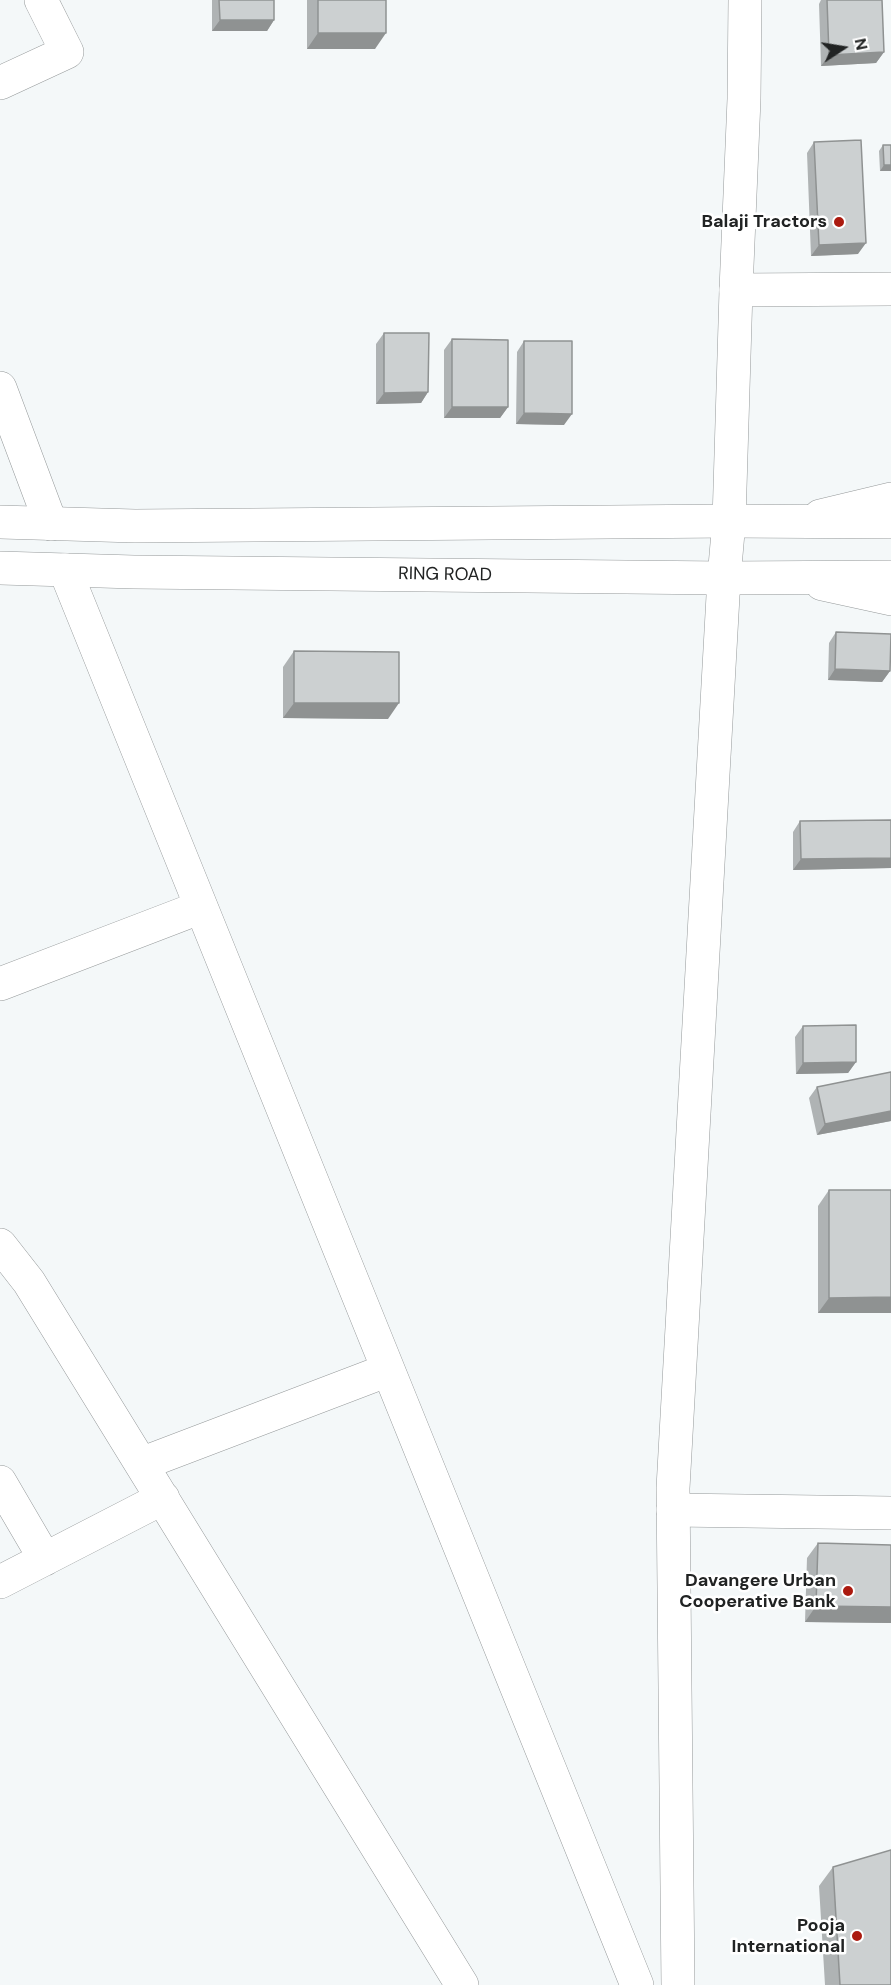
<!DOCTYPE html>
<html>
<head>
<meta charset="utf-8">
<style>
	body { margin:0 }
	#map { position:relative; width:891px; height:1985px; overflow:hidden; background:#f4f8f9; font-family:"DM Sans",sans-serif }
	canvas { display:block }
	.north { position:absolute; left:813px; top:18px; width:60px; height:60px; -webkit-text-stroke:4px #fff; paint-order:stroke; rotate:78deg; font-size:16px; font-weight:700; line-height:24px; text-align:center; color:#212323 }
	.north::after { content:''; display:block; margin:auto; width:21px; height:27px; background:#212323; clip-path:polygon(50% 0,100% 100%,50% 72%,0 100%) }
</style>
</head>
<body>
<div id="map">
<canvas width="891" height="1985"></canvas>
<div class="north">N</div>
</div>
<script>
const ctx = document.querySelector('canvas').getContext('2d');
ctx.lineJoin = 'round';
function poly(rows) {
  const path = new Path2D();
  for (const r of rows) {
    path.moveTo(r[0], r[1]);
    for (let i = 2; i < r.length; i += 2) path.lineTo(r[i], r[i + 1]);
  }
  return path;
}
function trace(path, color, width, dash) {
  ctx.strokeStyle = color;
  ctx.lineWidth = width;
  ctx.lineCap = dash ? 'butt' : 'round';
  ctx.setLineDash(dash || []);
  ctx.stroke(path);
}
function fillPath(path, color) {
  ctx.fillStyle = color;
  ctx.fill(path, 'evenodd');
}
function write(font, color, halo, rows, align = 'center') {
  ctx.font = font + ' "DM Sans",sans-serif';
  ctx.lineWidth = 5;
  ctx.setLineDash([]);
  ctx.textBaseline = 'middle';
  ctx.strokeStyle = halo;
  ctx.fillStyle = color;
  for (const [text, x, y, turn = 0] of rows) {
    ctx.save();
    ctx.translate(x, y);
    ctx.rotate((+turn || 0) * Math.PI / 180);
    ctx.textAlign = isNaN(turn) ? turn : align;
    if (halo) ctx.strokeText(text, 0, 0);
    ctx.fillText(text, 0, 0);
    ctx.restore();
  }
}
const minor = poly([
	[0,83,67,52,41,0],
	[736,290,891,289],
	[0,388,51,524],
	[65,570,637,1985],
	[0,984,201,907],
	[0,1245,29,1282,462,1985],
	[141,1464,388,1370],
	[0,1482,45,1559],
	[673,1510,891,1513],
	[0,1582,163,1498]
]);
const tertiary = poly([
	[820,516,891,499],
	[822,584,891,599]
]);
const secondary = poly([
	[0,522,135,526,729,521,891,522],
	[0,568,134,572,724,578,891,577]
]);
const primary = poly([
	[678,1985,673,1488,724,578,729,521,736,290,744,99,745,0]
]);
const wall = poly([
	[212,0,274,0,274,20,267,31,212,31],
	[307,0,386,0,375,49,307,49],
	[821,0,882,0,884,52,876,63,821,66,819,4],
	[814,142,858,254,811,256,807,153],
	[883,145,891,145,891,171,880,171,879,151],
	[384,333,428,392,421,403,376,404,376,344],
	[452,339,508,407,500,418,444,418,444,350],
	[524,341,564,425,516,424,517,352],
	[836,632,890,671,882,682,828,680,829,643],
	[294,651,388,719,283,718,283,667],
	[891,820,891,868,793,870,793,832,800,821],
	[803,1026,856,1062,848,1073,796,1074,795,1037],
	[891,1072,891,1121,817,1135,809,1098,817,1087],
	[829,1190,891,1190,891,1313,818,1313,818,1206],
	[818,1543,891,1545,891,1623,805,1622,807,1558],
	[833,1867,891,1985,825,1985,819,1886]
]);
const shadedWall = poly([
	[220,20,274,20,267,31,212,31],
	[318,33,386,33,375,49,307,49],
	[884,52,876,63,821,66,829,55],
	[884,165,891,165,891,171,880,171],
	[866,243,858,254,811,256,819,245],
	[428,392,421,403,376,404,384,393],
	[452,407,508,407,500,418,444,418],
	[524,413,572,414,564,425,516,424],
	[835,669,890,671,882,682,828,680],
	[294,703,399,703,388,719,283,718],
	[891,858,891,868,793,870,801,859],
	[856,1062,848,1073,796,1074,803,1063],
	[891,1111,891,1121,817,1135,825,1124],
	[891,1297,891,1313,818,1313,829,1298],
	[816,1606,891,1607,891,1623,805,1622]
]);
const building = poly([
	[219,0,274,0,274,20,220,20,219,0],
	[318,0,386,0,386,33,318,33,318,0],
	[827,0,882,0,884,52,829,55,827,0],
	[861,140,866,243,819,245,814,142,861,140],
	[883,145,891,145,891,165,884,165,883,145],
	[384,333,429,333,428,392,384,393,384,333],
	[452,339,508,340,508,407,452,407,452,339],
	[524,341,572,341,572,414,524,413,524,341],
	[836,632,891,634,890,671,835,669,836,632],
	[294,651,399,652,399,703,294,703,294,651],
	[891,820,891,858,801,859,800,821,891,820],
	[856,1025,856,1062,803,1063,803,1026,856,1025],
	[891,1072,891,1111,825,1124,817,1087,891,1072],
	[829,1190,891,1190,891,1297,829,1298,829,1190],
	[818,1543,891,1545,891,1607,816,1606,818,1543],
	[891,1850,891,1985,840,1985,833,1867,891,1850]
]);
const markers = [
	[839,222,6,"#ab1a0f"],
	[848,1591,6,"#ab1a0f"],
	[857,1936,6,"#ab1a0f"]
];
const poiNames = [
	["Balaji Tractors",827,222],
	["Davangere Urban",836,1581],
	["Cooperative Bank",836,1602],
	["Pooja",845,1926],
	["International",845,1947]
];
const streetNames = [
	["RING ROAD",445,575,1]
];
trace(minor, '#95999a', 34);
trace(tertiary, '#95999a', 34);
trace(secondary, '#95999a', 34);
trace(primary, '#95999a', 34);
trace(minor, '#fff', 33);
trace(tertiary, '#fff', 33);
trace(secondary, '#fff', 33);
trace(primary, '#fff', 33);
fillPath(wall, '#afb3b4');
fillPath(shadedWall, '#8f9292');
fillPath(building, '#ccd0d1');
trace(building, '#8f9292', 1.5);
for (const [x, y, r, color] of markers) {
  const dot = new Path2D();
  dot.arc(x, y, r, 0, 2 * Math.PI);
  ctx.fillStyle = color;
  ctx.fill(dot);
  trace(dot, '#fff', 2);
}
write('bold 18px', '#212323', '#fff', poiNames, 'right');
write('18px', '#212323', '#fff', streetNames);
</script>
</body>
</html>
